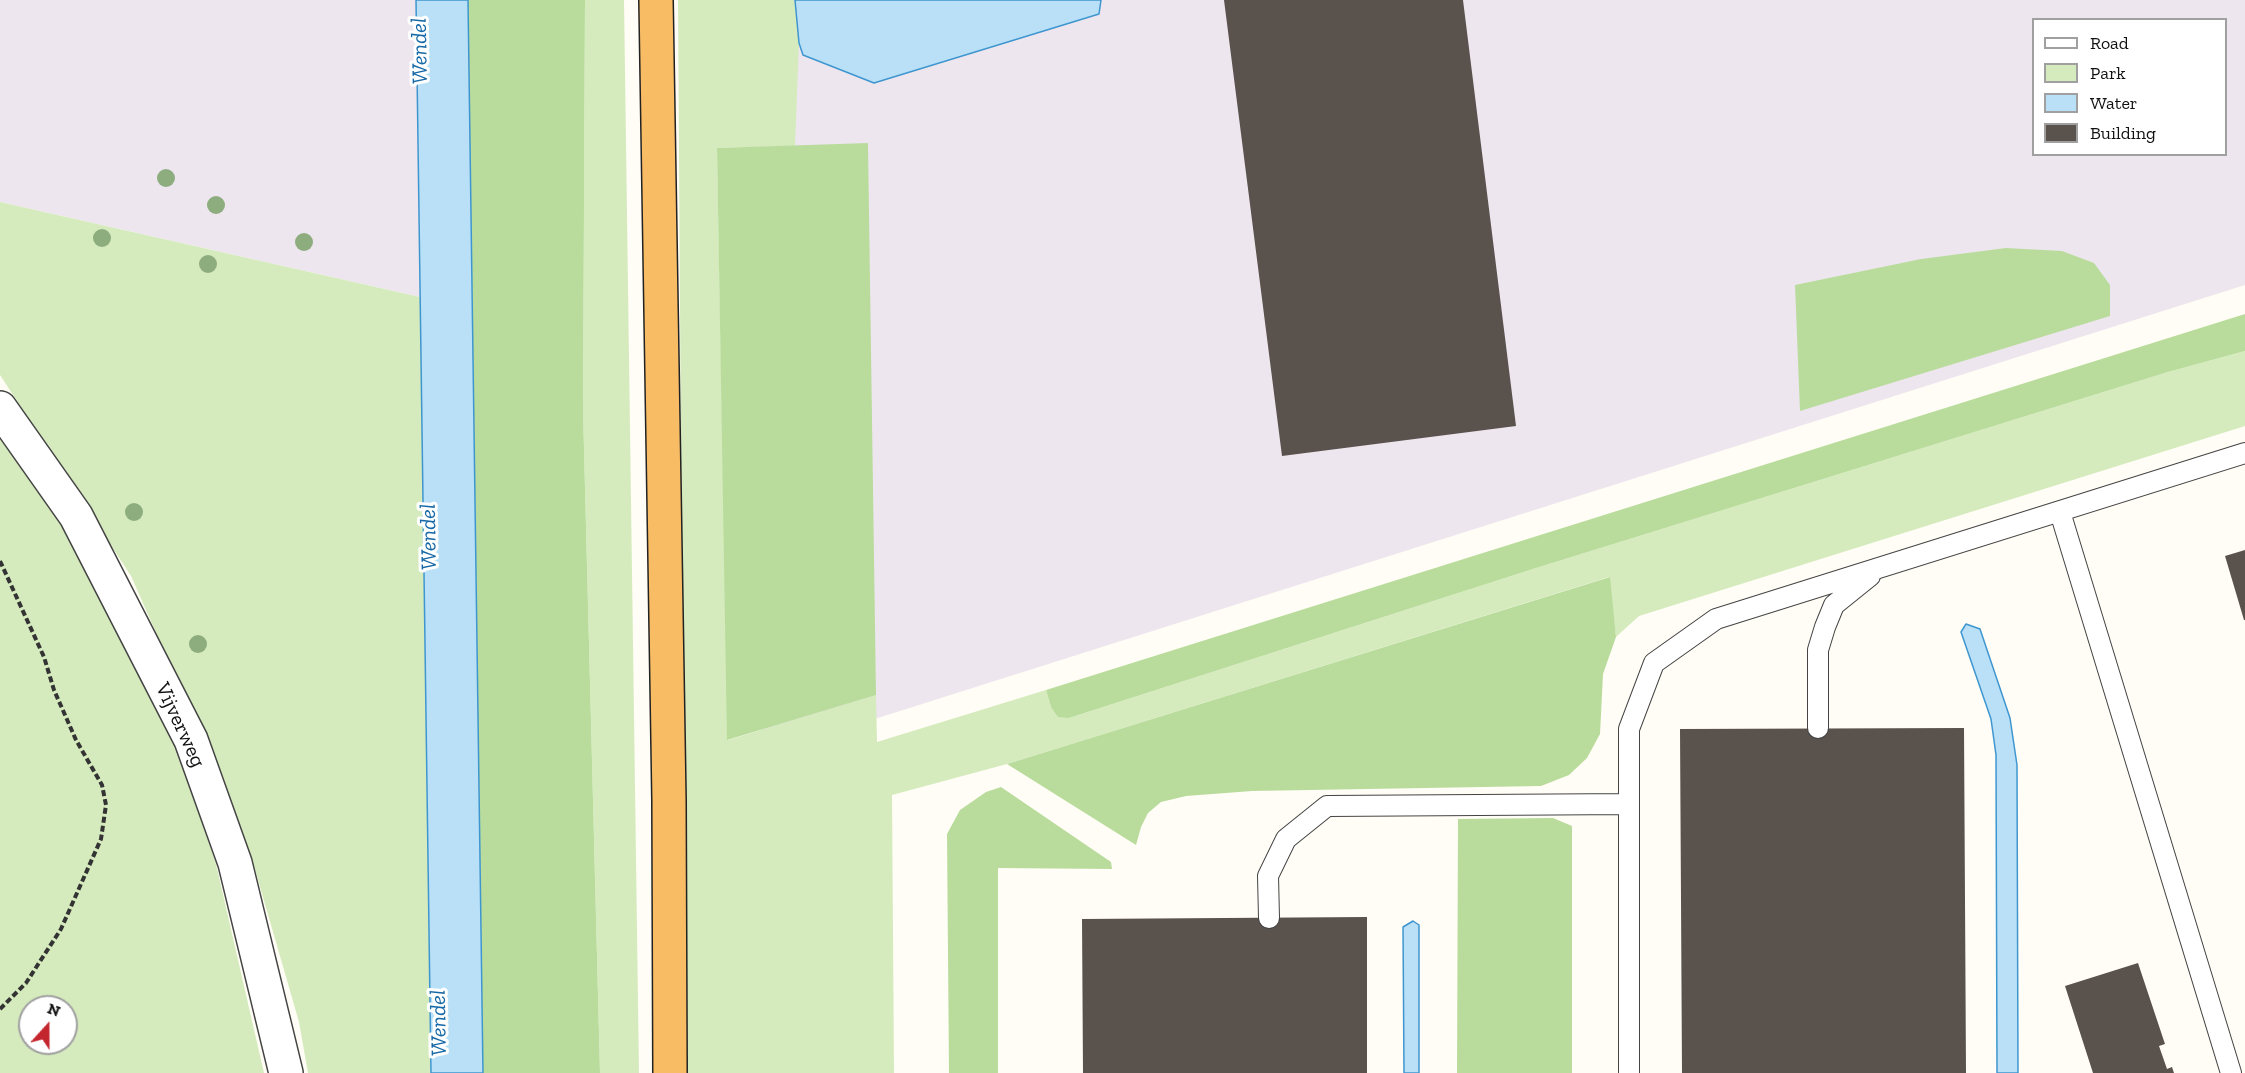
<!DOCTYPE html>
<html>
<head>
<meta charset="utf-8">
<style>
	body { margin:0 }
	#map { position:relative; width:2245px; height:1073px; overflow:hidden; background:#fffdf5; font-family:"Zilla Slab",serif }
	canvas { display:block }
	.legend { position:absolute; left:2032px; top:18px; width:195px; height:138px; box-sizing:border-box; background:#fff; border:2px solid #a0a0a0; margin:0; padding:8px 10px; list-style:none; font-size:18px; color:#111 }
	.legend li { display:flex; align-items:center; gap:12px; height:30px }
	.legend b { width:30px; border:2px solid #a0a0a0 }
	.north { position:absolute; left:18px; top:995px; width:60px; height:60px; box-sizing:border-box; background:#fff; border:2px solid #a0a0a0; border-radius:50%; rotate:21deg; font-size:16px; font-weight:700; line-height:24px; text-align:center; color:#111 }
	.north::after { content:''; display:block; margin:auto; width:21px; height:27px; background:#c4262e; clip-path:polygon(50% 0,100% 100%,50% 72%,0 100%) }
</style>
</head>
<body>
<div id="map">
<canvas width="2245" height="1073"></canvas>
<ul class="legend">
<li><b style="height:8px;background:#fff"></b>Road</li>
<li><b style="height:16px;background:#d5ebbd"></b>Park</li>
<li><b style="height:16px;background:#b9e0f7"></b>Water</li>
<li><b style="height:16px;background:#5a524d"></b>Building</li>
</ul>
<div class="north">N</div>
</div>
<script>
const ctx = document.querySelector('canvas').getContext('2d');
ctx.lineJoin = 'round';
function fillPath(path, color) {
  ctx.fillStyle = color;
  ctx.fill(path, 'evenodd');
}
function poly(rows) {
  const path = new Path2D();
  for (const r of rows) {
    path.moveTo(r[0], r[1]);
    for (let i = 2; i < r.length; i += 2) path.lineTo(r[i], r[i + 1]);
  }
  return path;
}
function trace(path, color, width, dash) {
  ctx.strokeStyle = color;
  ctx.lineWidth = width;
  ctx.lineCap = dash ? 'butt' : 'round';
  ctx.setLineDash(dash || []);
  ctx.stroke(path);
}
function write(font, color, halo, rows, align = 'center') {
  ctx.font = font + ' "Zilla Slab",serif';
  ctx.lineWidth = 6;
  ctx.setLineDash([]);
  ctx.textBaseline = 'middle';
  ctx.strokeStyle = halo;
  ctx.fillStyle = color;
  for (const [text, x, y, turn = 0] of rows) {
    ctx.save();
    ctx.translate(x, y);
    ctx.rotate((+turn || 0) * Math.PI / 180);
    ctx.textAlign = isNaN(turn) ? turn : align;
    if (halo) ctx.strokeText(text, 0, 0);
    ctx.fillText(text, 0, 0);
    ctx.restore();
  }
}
const industrial = poly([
	[0,0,416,0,420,297,0,202],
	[746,0,2245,0,2245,285,761,755,748,220],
	[2034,20,2226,20,2226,154,2034,154]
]);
const green = poly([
	[585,0,624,0,639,1073,600,1073,583,410],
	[678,0,795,0,799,43,795,146,717,148,728,740,876,695,877,742,1046,690,1051,707,1069,718,1533,569,2168,372,2245,351,2245,426,1639,616,1616,637,1609,577,1007,764,892,795,894,1073,685,1073],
	[0,202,420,297,431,1073,308,1073,299,1022,254,866,194,719,131,576,0,375],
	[0,433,55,512,175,742,216,864,264,1073,0,1073],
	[30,1007,66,1007,66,1043,30,1043]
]);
const forest = poly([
	[468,0,585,0,583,410,600,1073,483,1073],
	[868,143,876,695,727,740,717,148],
	[2006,248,2062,251,2094,263,2110,285,2110,316,1800,411,1795,285,1921,259],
	[2245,314,2245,351,2168,372,1533,569,1069,718,1058,717,1051,707,1046,690],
	[1610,577,1616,637,1603,674,1600,734,1587,758,1569,775,1541,786,1252,791,1186,796,1161,802,1148,813,1141,827,1136,845,1007,764],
	[1001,787,1111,862,1112,869,998,868,998,1073,949,1073,947,834,960,810,986,792],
	[1553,818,1572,826,1572,1073,1457,1073,1458,819]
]);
const water = poly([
	[416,0,468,0,483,1073,431,1073,416,0],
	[795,0,1101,0,1099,14,874,83,803,55,799,43,795,0],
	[1966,624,1980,629,2010,718,2017,765,2018,1073,1997,1073,1996,755,1991,719,1961,632,1966,624],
	[1413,921,1419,925,1419,1073,1404,1073,1403,927,1413,921]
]);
const building = poly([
	[1224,0,1463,0,1516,426,1282,456],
	[2245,550,2245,620,2244,620,2225,556],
	[1964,728,1966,1073,1682,1073,1680,729],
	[1367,917,1367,1073,1083,1073,1082,919],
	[2138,963,2165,1044,2159,1046,2167,1069,2172,1067,2174,1073,2093,1073,2065,986]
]);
const path = poly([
	[0,561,44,657,54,690,76,740,102,785,106,805,101,839,61,929,26,983,0,1009]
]);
const service = poly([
	[2060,512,2231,1073],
	[1818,728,1818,650,1825,627,1834,605,1870,576],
	[1269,918,1268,876,1286,839,1327,806,1629,804],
	[1629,1073,1629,729,1654,663,1716,619,2245,453]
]);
const minor = poly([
	[0,408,76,516,191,740,235,863,286,1073]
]);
const trunk = poly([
	[656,0,669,800,670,1073]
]);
const trees = [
	[166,178],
	[216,205],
	[102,238],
	[304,242],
	[208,264],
	[134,512],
	[198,644]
];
const streetNames = [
	["Vijverweg",180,725,65]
];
const waterNames = [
	["Wendel",420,51,-91],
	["Wendel",429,537,-91],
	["Wendel",439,1023,-91]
];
fillPath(industrial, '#eee6ef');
fillPath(green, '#d5ebbd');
fillPath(forest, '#b9dc9c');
fillPath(water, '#b9e0f7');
trace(water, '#3f96cf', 1.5);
fillPath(building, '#5a524d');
trace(service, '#444', 22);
trace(minor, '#444', 36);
trace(trunk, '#222', 36);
trace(path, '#333', 4, [6, 3]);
trace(service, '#fff', 20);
trace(minor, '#fff', 33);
trace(trunk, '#f7bc64', 33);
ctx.fillStyle = '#8dad7f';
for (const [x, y] of trees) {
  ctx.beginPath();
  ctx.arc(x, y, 9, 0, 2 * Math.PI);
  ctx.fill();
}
write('21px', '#111', '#fff', streetNames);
write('italic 22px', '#1768a6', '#fff', waterNames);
</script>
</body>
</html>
